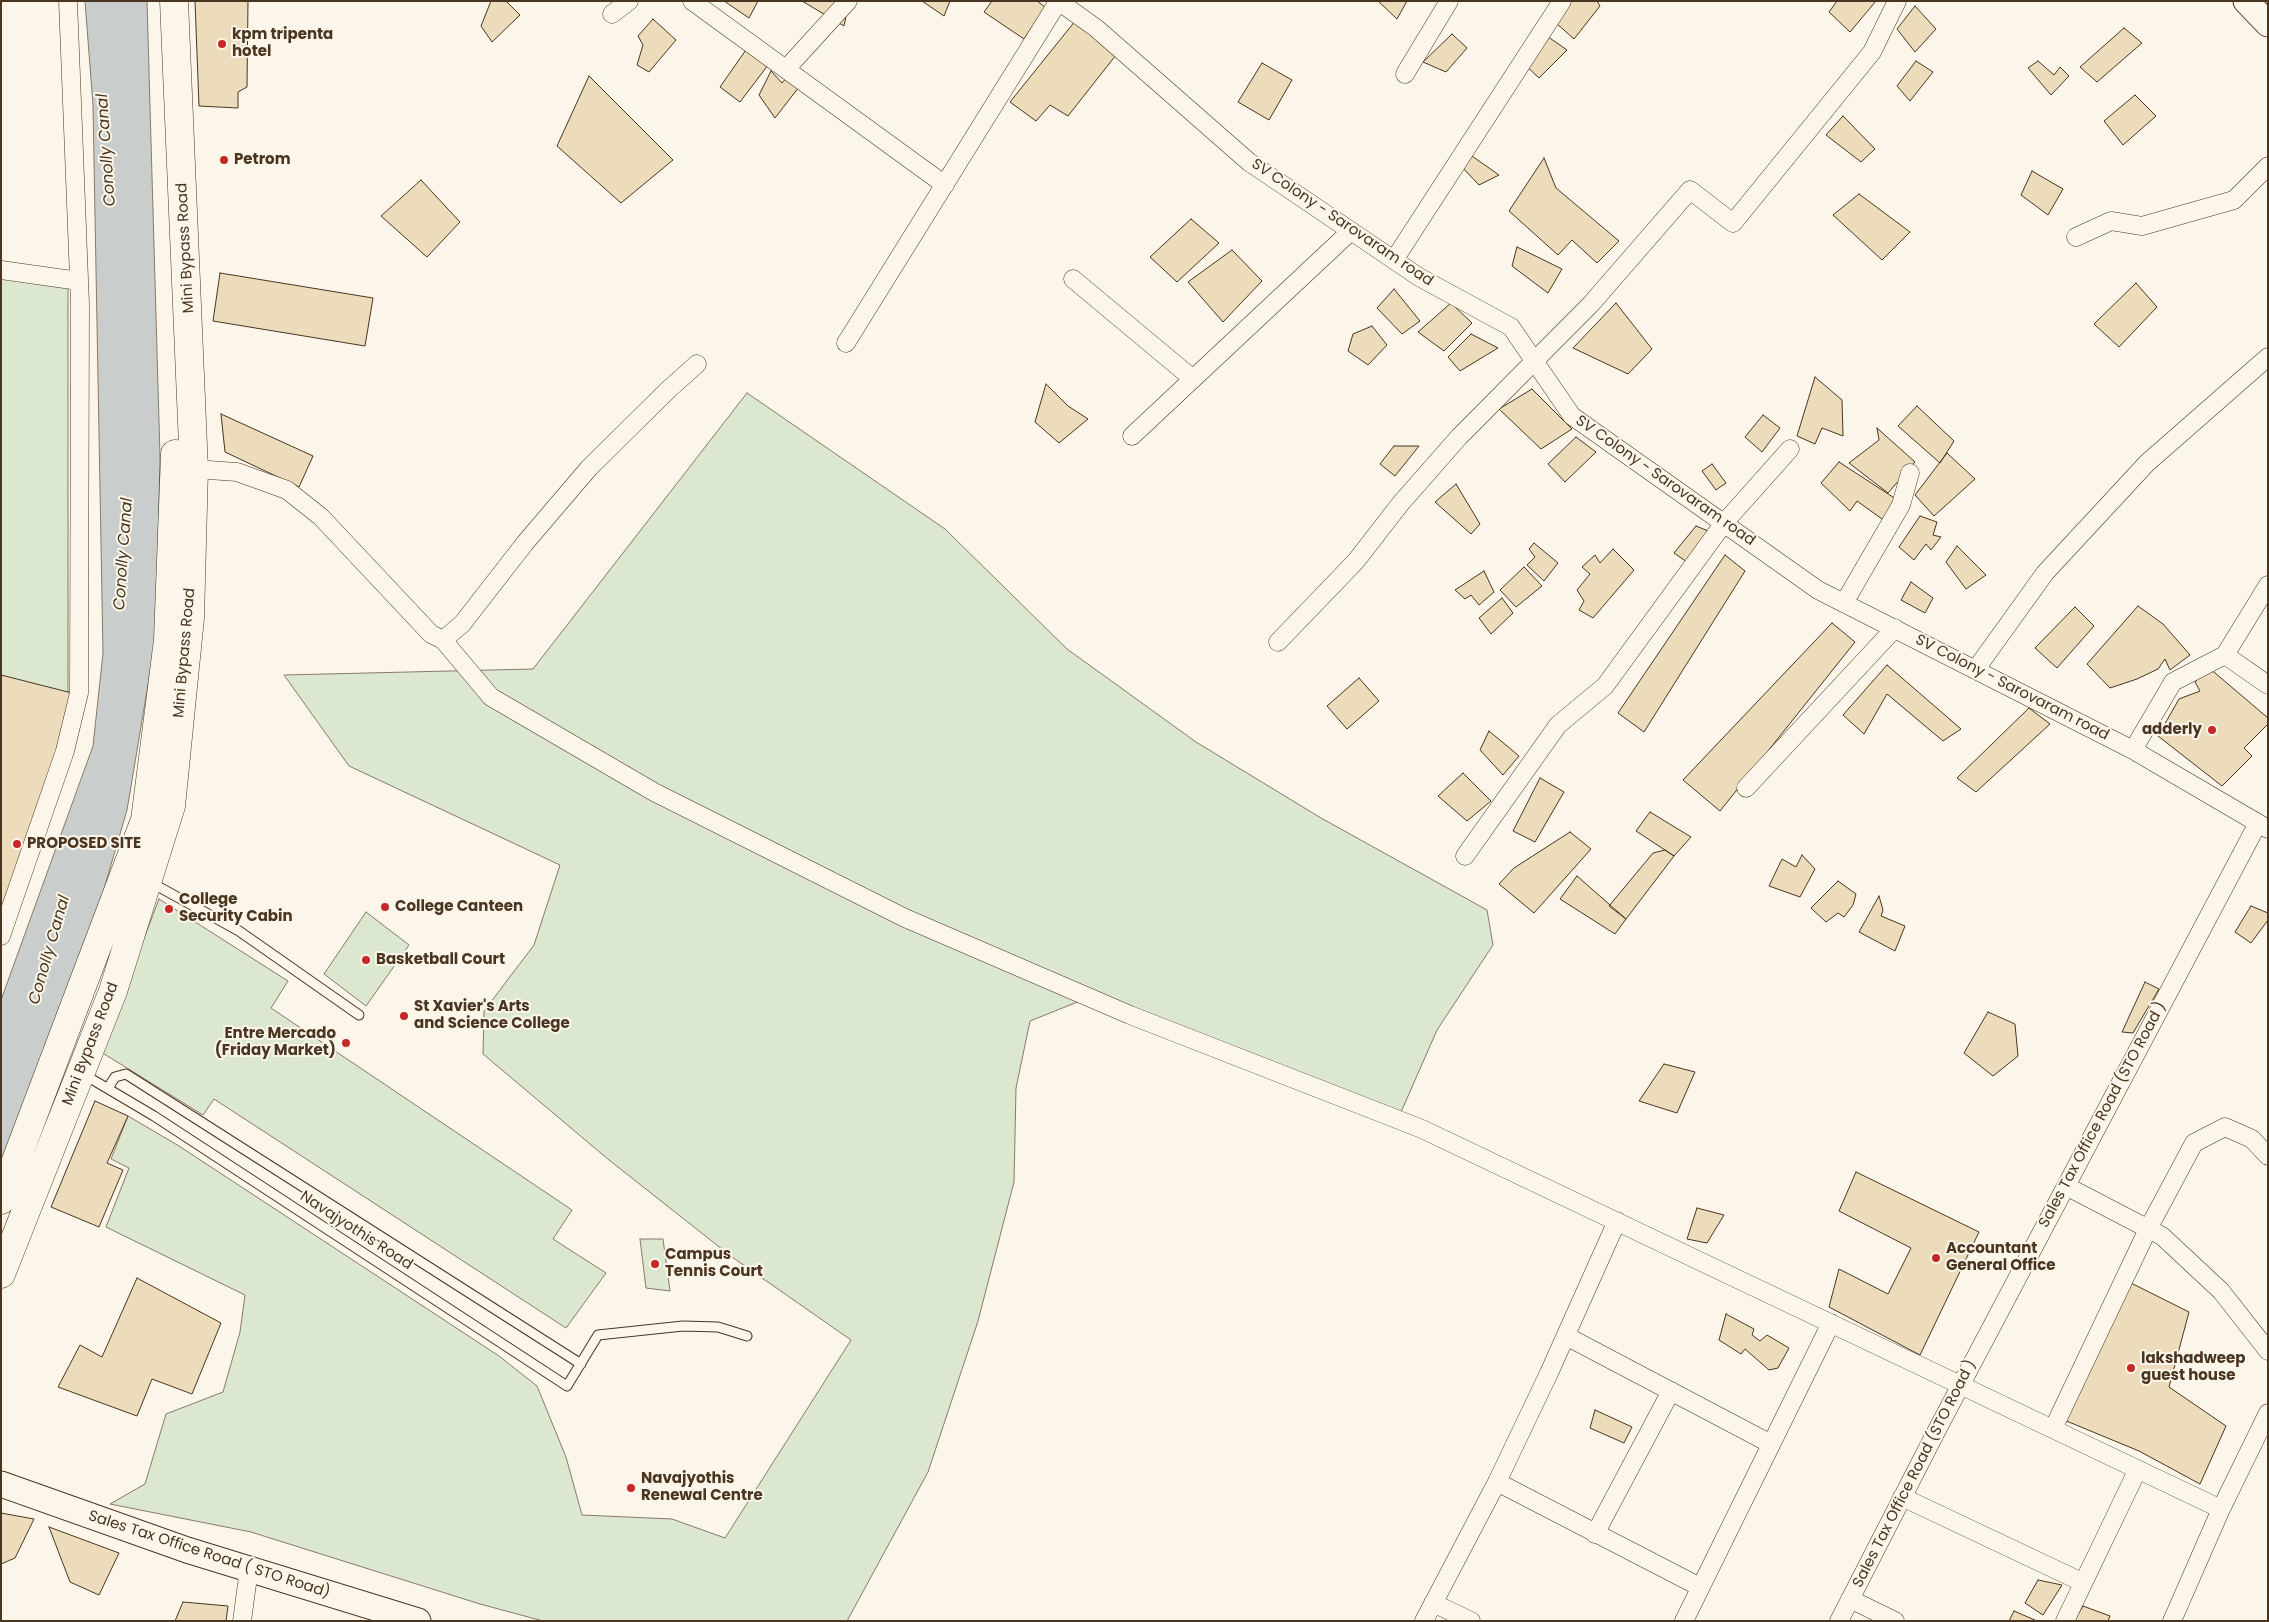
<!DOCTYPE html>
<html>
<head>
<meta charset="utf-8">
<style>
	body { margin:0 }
	#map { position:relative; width:2269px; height:1622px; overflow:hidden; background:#fbf6e9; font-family:Poppins,sans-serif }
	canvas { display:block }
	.frame { position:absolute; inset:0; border:2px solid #4a3520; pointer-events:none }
</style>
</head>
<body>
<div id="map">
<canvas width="2269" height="1622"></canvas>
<div class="frame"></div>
</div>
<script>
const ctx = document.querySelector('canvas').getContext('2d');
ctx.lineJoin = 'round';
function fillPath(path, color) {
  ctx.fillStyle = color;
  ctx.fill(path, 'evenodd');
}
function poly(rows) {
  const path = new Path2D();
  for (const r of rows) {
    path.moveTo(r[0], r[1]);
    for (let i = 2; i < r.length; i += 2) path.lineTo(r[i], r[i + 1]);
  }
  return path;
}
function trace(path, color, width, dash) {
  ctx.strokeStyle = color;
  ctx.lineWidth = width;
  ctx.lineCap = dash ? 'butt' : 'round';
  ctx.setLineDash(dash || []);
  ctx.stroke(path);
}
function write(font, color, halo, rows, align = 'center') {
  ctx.font = font + ' Poppins,sans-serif';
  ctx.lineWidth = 4;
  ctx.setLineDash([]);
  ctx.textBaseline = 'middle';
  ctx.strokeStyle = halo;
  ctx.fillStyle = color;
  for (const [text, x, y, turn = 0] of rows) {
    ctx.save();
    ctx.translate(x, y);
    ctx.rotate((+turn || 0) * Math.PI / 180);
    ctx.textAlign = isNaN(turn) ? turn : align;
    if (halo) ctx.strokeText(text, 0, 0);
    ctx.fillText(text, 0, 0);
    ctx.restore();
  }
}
const green = poly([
	[1,276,68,285,68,692,1,894,1,276],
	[747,393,945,529,1067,649,1196,742,1321,818,1487,910,1493,945,1437,1030,1398,1119,1090,997,1030,1021,1016,1088,1014,1182,978,1321,928,1472,847,1621,543,1621,480,1604,251,1532,110,1504,145,1484,166,1414,223,1392,240,1332,245,1295,106,1227,129,1168,111,1159,128,1116,179,1146,499,1356,537,1386,566,1457,582,1515,672,1519,725,1538,851,1340,732,1257,609,1160,483,1054,484,1011,534,945,560,865,349,766,284,675,533,669,747,393],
	[159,899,288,981,271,1008,572,1210,553,1239,606,1273,566,1328,214,1099,203,1115,101,1052,159,899],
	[366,912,409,945,366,1006,324,974,366,912],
	[640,1239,663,1239,670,1291,646,1288,640,1239]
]);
const water = poly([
	[85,1,147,1,160,456,156,637,127,810,104,889,1,1165,1,1000,93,746,103,653,93,105,85,1]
]);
const building = poly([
	[195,1,248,1,247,87,238,92,238,108,199,106,195,1],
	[491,1,506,1,520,15,492,42,481,26,491,1],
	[724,1,758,1,749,18,724,1],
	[802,1,849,1,844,26,802,1],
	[922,1,950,1,944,16,922,1],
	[992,1,1037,1,1045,7,1024,39,984,12,992,1],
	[1378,1,1407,1,1397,19,1378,1],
	[1571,1,1597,1,1600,6,1574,39,1555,22,1571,1],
	[1837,1,1876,1,1850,32,1829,12,1837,1],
	[1915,6,1936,29,1915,52,1897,29,1915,6],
	[653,19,676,40,649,72,637,65,643,45,638,36,653,19],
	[1076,20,1116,55,1068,116,1050,105,1036,121,1010,102,1076,20],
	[2124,28,2142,43,2097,82,2080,67,2124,28],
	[1452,34,1467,48,1446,72,1423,62,1452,34],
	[1544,34,1567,50,1539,78,1523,63,1544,34],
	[748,47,768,65,740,102,720,87,748,47],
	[1916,61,1933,72,1910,101,1897,86,1916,61],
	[2038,61,2054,75,2060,67,2069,76,2051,95,2028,68,2038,61],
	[1262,63,1292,80,1269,120,1238,102,1262,63],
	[771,71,782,83,789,75,799,87,775,118,759,95,771,71],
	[589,76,673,160,621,203,557,146,589,76],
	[2135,95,2156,116,2123,145,2104,121,2135,95],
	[1843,116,1875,149,1861,162,1826,135,1843,116],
	[1472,156,1499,175,1479,185,1461,166,1472,156],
	[1544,158,1556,188,1619,241,1597,263,1572,240,1558,255,1509,211,1544,158],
	[2032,171,2063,189,2048,215,2021,195,2032,171],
	[421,180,460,222,427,257,381,216,421,180],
	[1859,194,1910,232,1882,260,1833,215,1859,194],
	[1191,219,1219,243,1177,282,1150,257,1191,219],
	[1517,247,1562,269,1548,293,1512,266,1517,247],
	[1232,250,1262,281,1223,322,1188,282,1232,250],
	[220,273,373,298,365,346,213,321,220,273],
	[2136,283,2157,307,2119,347,2094,324,2136,283],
	[1394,289,1420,321,1402,334,1377,308,1394,289],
	[1451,303,1472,323,1444,351,1418,332,1451,303],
	[1616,303,1652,349,1628,374,1573,348,1616,303],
	[1372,326,1387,345,1368,365,1348,351,1353,334,1372,326],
	[1471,334,1498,348,1460,371,1448,357,1471,334],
	[1815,377,1842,400,1843,436,1822,428,1815,444,1797,436,1815,377],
	[1046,384,1068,406,1088,419,1059,443,1035,422,1046,384],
	[1532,389,1572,429,1541,449,1499,409,1532,389],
	[1917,406,1954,441,1940,463,1898,426,1917,406],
	[221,414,313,456,299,487,225,452,221,414],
	[1763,415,1780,428,1762,452,1745,437,1763,415],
	[1877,428,1915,462,1888,493,1849,463,1879,440,1877,428],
	[1576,437,1596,452,1565,482,1548,464,1576,437],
	[1394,446,1419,446,1395,476,1380,464,1394,446],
	[1947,453,1975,479,1934,516,1915,495,1947,453],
	[1839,462,1899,501,1882,519,1857,501,1850,511,1821,483,1839,462],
	[1712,464,1726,483,1716,490,1702,471,1712,464],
	[1456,484,1480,524,1471,534,1435,502,1456,484],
	[1920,516,1937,522,1933,535,1941,537,1931,550,1926,544,1914,560,1899,547,1920,516],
	[1696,526,1713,533,1687,562,1674,553,1696,526],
	[1534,543,1558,563,1544,581,1527,565,1535,557,1529,549,1534,543],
	[1957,546,1986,575,1966,589,1946,562,1957,546],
	[1613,549,1634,570,1593,618,1579,610,1584,601,1577,590,1590,574,1582,567,1595,555,1600,563,1613,549],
	[1725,555,1745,571,1644,732,1618,713,1725,555],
	[1524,567,1542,586,1516,607,1500,590,1524,567],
	[1484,571,1494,592,1479,605,1471,595,1465,599,1455,590,1484,571],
	[1911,582,1933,598,1925,613,1901,600,1911,582],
	[1502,598,1513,613,1491,634,1479,618,1502,598],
	[2138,606,2163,624,2190,655,2170,670,2165,659,2158,669,2137,679,2110,688,2087,664,2138,606],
	[2075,607,2094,626,2057,668,2035,648,2075,607],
	[1832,623,1855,642,1720,811,1683,780,1832,623],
	[1887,665,1961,729,1943,741,1887,694,1864,734,1843,715,1887,665],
	[2208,667,2268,718,2268,724,2244,748,2252,756,2222,786,2158,736,2179,699,2200,691,2195,682,2208,667],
	[1,675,68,692,79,693,1,936,1,675],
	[1359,678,1379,701,1347,729,1327,706,1359,678],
	[2029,708,2050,724,1976,792,1957,778,2029,708],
	[1489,731,1519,756,1503,775,1480,750,1489,731],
	[1463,773,1491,801,1467,821,1438,796,1463,773],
	[1540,778,1564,792,1535,842,1513,831,1540,778],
	[1650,812,1691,837,1674,856,1636,831,1650,812],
	[1570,832,1591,849,1534,913,1499,884,1514,868,1570,832],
	[1665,850,1674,856,1626,919,1609,906,1653,853,1665,850],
	[1802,855,1815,869,1800,897,1769,886,1782,859,1796,867,1802,855],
	[1577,876,1626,919,1615,934,1560,899,1577,876],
	[1838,881,1856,894,1853,905,1844,917,1838,913,1826,922,1811,908,1838,881],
	[1879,896,1883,910,1881,916,1905,926,1895,951,1859,932,1879,896],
	[2251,906,2268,913,2268,920,2251,943,2235,932,2251,906],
	[2145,982,2159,989,2133,1033,2122,1032,2145,982],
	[1988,1012,2015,1024,2018,1056,1993,1076,1964,1053,1988,1012],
	[1664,1064,1695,1072,1677,1113,1639,1101,1664,1064],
	[95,1101,128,1116,107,1163,123,1170,99,1227,51,1207,95,1101],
	[1856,1172,1979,1232,1920,1355,1829,1307,1839,1269,1888,1294,1911,1248,1839,1211,1856,1172],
	[1697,1208,1724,1215,1707,1243,1687,1239,1697,1208],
	[2119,1277,2189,1312,2169,1387,2226,1426,2200,1484,2139,1451,2064,1420,2119,1277],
	[137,1278,221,1323,192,1394,152,1379,137,1416,58,1387,80,1345,102,1357,137,1278],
	[1726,1314,1754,1329,1752,1335,1760,1341,1767,1335,1789,1348,1778,1368,1769,1370,1745,1349,1741,1354,1719,1340,1726,1314],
	[1595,1410,1632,1427,1624,1443,1590,1428,1595,1410],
	[1,1513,34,1519,15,1558,1,1564,1,1513],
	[49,1527,119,1553,99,1595,70,1582,49,1527],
	[2038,1580,2062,1585,2043,1615,2025,1603,2038,1580],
	[183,1602,228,1606,226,1621,175,1621,183,1602],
	[2083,1606,2110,1616,2108,1621,2074,1621,2083,1606],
	[2014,1611,2037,1621,2009,1621,2014,1611]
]);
const lane = poly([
	[150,882,239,931,359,1015],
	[83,1074,154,1116,567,1386,598,1335,683,1326,718,1327,747,1336],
	[108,1088,115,1077,126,1074,581,1364]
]);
const street = poly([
	[692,1,945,185],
	[1058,1,1096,28,1249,162,1419,277,1511,327,1572,416,1818,590,2133,750,2268,829],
	[612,14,629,1],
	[786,69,848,1],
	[1405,74,1449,1],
	[2076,237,2111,221,2142,226,2234,200,2268,166],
	[1394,260,1562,1],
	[1,270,79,281],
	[1073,279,1193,379],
	[846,343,1058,2],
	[1132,436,1351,231],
	[194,469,237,472,287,490,321,517,431,634,443,640,462,624,525,543,589,468,668,390,697,364],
	[1844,603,1901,505,1910,473],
	[443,640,491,697,654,792,905,918,1130,1015,1422,1129,2221,1509,2268,1413],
	[1278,642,1356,561,1401,503,1459,437,1591,304,1690,190,1733,223,1872,52,1897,1],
	[2225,655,2268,685],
	[1976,669,2045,573,2147,463,2268,357],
	[2133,750,2173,682,2225,655,2268,585],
	[1746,788,1895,628],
	[1465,856,1558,725,1605,686,1724,523,1790,449],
	[1,936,65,751,79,693,80,304,68,1],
	[2066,1186,2162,1236,2221,1291,2268,1351],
	[1566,1336,1771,1444],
	[2053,1429,2148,1229,2194,1143,2225,1127,2252,1139,2268,1156],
	[1497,1482,1700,1587],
	[1902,1497,2082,1582],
	[1595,1534,1671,1391],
	[1850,1599,1895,1621],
	[1433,1603,1471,1621],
	[242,1621,249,1569],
	[1424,1621,1497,1482,1549,1373,1617,1221],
	[1684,1621,1831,1323],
	[1839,1621,1937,1430,2258,823],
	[2065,1621,2137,1471],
	[2172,1621,2221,1509]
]);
const secondary = poly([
	[2246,1,2268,24],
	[1,1484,187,1550,418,1621]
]);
const primary = poly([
	[1,1200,145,820,168,640,175,454],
	[1,1274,113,991,171,806,190,618,194,469,174,1]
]);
const markers = [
	[222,44,5,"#c62828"],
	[224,160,5,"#c62828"],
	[2212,730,5,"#c62828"],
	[17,844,5,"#c62828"],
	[385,907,5,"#c62828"],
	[169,909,5,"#c62828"],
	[366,960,5,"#c62828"],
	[404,1016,5,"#c62828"],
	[346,1043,5,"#c62828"],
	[1936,1258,5,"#c62828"],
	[655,1264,5,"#c62828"],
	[2131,1368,5,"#c62828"],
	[631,1488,5,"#c62828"]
];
const poiNames = [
	["kpm tripenta",232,35],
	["hotel",232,52],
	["Petrom",234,160],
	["adderly",2202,730,"right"],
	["PROPOSED SITE",27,844],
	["College",179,900],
	["Security Cabin",179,917],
	["College Canteen",395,907],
	["Basketball Court",376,960],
	["St Xavier's Arts",414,1007],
	["and Science College",414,1024],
	["Entre Mercado",336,1034,"right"],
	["(Friday Market)",336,1051,"right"],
	["Accountant",1946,1249],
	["General Office",1946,1266],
	["Campus",665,1255],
	["Tennis Court",665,1272],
	["lakshadweep",2141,1359],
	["guest house",2141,1376],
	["Navajyothis",641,1479],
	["Renewal Centre",641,1496]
];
const streetNames = [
	["SV Colony - Sarovaram road",1342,223,34],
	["Mini Bypass Road",186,248,-93],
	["SV Colony - Sarovaram road",1665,481,35],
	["Mini Bypass Road",185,653,-85],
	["SV Colony - Sarovaram road",2012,688,27],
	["Mini Bypass Road",91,1044,-69],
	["Sales Tax Office Road (STO Road )",2103,1115,-62],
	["Navajyothis Road",356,1231,33],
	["Sales Tax Office Road (STO Road )",1915,1474,-63],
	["Sales Tax Office Road ( STO Road)",209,1555,18]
];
const waterNames = [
	["Conolly Canal",107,150,-94],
	["Conolly Canal",124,554,-86],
	["Conolly Canal",50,950,-74]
];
fillPath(green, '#dce7d0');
trace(green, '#887966', 1);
fillPath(water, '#c9cecd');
trace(water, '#887966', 1);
fillPath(building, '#ecdcbc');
trace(building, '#4a3520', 1);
trace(lane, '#4a3520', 11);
trace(street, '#4a3520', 19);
trace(secondary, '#4a3520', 27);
trace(primary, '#4a3520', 29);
trace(lane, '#fbf6e9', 9);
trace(street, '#fbf6e9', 18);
trace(secondary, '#fbf6e9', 25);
trace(primary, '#fbf6e9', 28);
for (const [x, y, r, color] of markers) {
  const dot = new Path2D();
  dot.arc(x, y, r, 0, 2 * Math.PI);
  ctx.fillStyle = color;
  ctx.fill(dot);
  trace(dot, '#fbf6e9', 2);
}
write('bold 15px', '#4a3520', '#fbf6e9', poiNames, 'left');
write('15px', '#4a3520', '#fbf6e9', streetNames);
write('italic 16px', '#4a3520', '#fbf6e9', waterNames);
</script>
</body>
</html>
